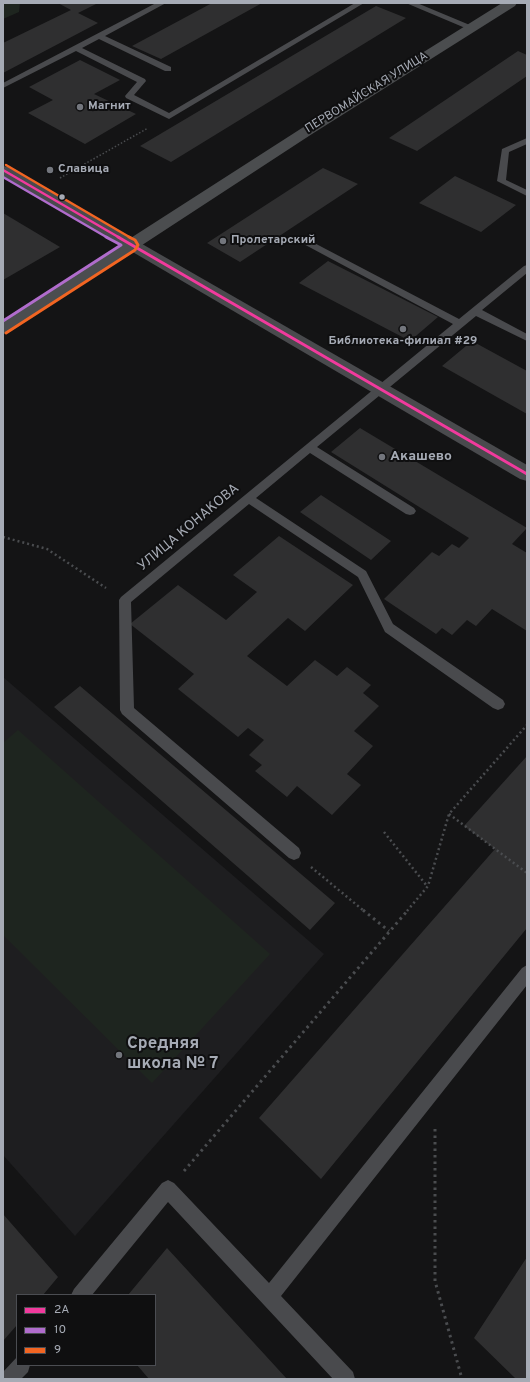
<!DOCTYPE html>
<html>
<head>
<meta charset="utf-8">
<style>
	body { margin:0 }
	#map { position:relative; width:530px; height:1382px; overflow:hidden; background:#141415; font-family:Overpass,sans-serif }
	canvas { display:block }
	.frame { position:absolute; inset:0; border:4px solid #a6abb5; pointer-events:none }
	.legend { position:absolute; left:16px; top:1294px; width:140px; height:72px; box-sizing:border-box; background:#0f0f10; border:1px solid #4b4d52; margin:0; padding:5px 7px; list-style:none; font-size:12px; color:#a6abb5 }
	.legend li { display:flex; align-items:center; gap:8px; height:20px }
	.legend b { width:20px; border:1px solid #4b4d52 }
</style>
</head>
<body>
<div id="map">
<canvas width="530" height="1382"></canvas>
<div class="frame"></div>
<ul class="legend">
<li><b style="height:5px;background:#f13a9d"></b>2А</li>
<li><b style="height:5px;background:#b06ccc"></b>10</li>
<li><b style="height:5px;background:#f26522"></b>9</li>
</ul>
</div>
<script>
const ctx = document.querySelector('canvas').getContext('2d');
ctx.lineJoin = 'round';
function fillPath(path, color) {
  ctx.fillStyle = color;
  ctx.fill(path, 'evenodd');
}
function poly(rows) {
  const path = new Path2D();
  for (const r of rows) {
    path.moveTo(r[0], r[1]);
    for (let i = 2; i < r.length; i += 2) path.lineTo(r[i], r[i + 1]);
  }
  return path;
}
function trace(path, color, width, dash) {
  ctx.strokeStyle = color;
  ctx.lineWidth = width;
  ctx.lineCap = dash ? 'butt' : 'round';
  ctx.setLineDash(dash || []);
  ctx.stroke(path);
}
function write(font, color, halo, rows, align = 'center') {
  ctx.font = font + ' Overpass,sans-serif';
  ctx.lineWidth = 4;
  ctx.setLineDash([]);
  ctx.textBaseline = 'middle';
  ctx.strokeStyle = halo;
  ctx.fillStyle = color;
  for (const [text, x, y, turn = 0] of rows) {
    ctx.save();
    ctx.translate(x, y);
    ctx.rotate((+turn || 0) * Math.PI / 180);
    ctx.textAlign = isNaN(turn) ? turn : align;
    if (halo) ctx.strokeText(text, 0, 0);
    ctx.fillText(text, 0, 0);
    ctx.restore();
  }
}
const built = poly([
	[3,677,324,954,75,1236,3,1155]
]);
const green = poly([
	[3,3,20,3,19,12,3,19],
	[18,730,270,954,152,1083,3,935,3,743]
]);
const building = poly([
	[58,3,98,3,78,13,98,23,3,73,3,43,71,10],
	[212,3,262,3,161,59,132,46],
	[376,6,406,18,171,162,140,146],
	[518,51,527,55,527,76,417,151,389,138],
	[80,60,120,80,94,94,136,114,85,144,28,113,53,100,29,87],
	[323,168,358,184,240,262,207,243],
	[455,176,516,205,481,232,419,203],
	[3,213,60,247,3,280],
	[328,261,438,317,410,341,299,283],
	[472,341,527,371,527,414,442,366],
	[360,428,527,528,512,544,527,553,527,631,492,609,476,626,467,620,452,635,442,628,436,634,384,599,432,552,439,556,452,544,459,548,469,538,331,452],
	[321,495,391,541,371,560,300,512],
	[279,536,353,585,305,631,288,618,247,656,287,686,315,660,337,676,347,667,371,685,363,693,379,706,354,731,373,746,347,774,361,785,332,815,297,786,287,797,255,771,262,765,249,755,264,740,248,728,238,737,178,689,194,674,130,624,178,585,226,620,257,592,233,575],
	[80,686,335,903,310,930,54,707],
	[527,756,527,868,525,871,527,873,527,928,321,1179,259,1118,495,849,464,826],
	[3,1214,58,1277,43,1295,17,1295,17,1325,3,1341],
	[167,1248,287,1379,149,1379,137,1365,155,1365,155,1295,128,1295],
	[527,1257,527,1379,516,1379,474,1338]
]);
const pathFar2 = poly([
	[60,178,148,128]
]);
const pathFar1 = poly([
	[3,537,47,549,106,588],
	[449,814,527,873],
	[384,832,427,886],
	[311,867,364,911],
	[407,911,428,886,449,814,527,725]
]);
const path = poly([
	[363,910,389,931],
	[435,1129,435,1281,462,1379],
	[184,1171,408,910]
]);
const service = poly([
	[156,3,166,3,105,36,171,67,171,71,165,71,99,39,82,48,145,79,146,81,134,95,169,113,355,3,364,3,169,119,126,98,125,96,137,82,76,51,3,88,3,83,156,3],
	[406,3,417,3,477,28,476,30,470,30,406,3],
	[527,138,527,144,509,152,506,180,527,190,527,196,497,181,502,149,527,138],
	[301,236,459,319,524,266,527,265,527,273,482,310,527,334,527,341,476,316,317,447,414,508,416,511,414,514,410,515,406,514,310,453,256,498,366,571,393,624,503,700,505,704,503,708,498,710,493,708,385,632,358,577,249,504,131,602,134,708,299,848,301,853,299,858,294,860,289,858,122,714,120,710,119,600,121,597,453,324,298,241,296,239,301,236],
	[527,965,527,985,281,1296,353,1372,355,1379,333,1379,168,1202,92,1295,71,1295,74,1289,162,1183,168,1180,174,1183,269,1283,522,968,527,965],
	[17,1357,17,1365,30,1365,28,1372,21,1379,3,1379,3,1372,17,1357]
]);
const tertiary = poly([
	[3,166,8,167,527,465,527,481,520,479,3,176,3,166]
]);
const primary = poly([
	[502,3,517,3,515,6,312,134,9,332,3,334,3,320,302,128,502,3]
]);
const bus1Far1 = poly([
	[3,170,120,238]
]);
const bus1 = poly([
	[118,237,527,474]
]);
const bus2Far1 = poly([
	[3,177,108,238]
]);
const bus2 = poly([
	[3,321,121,245,106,237]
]);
const bus3Far1 = poly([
	[6,165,131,238]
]);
const bus3 = poly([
	[6,333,135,250,138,245,135,240,129,237]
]);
const markers = [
	[80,107,4,"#73767d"],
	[50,170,4,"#73767d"],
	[62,197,3.5,"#a6abb5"],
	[223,241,4,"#73767d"],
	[403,329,4,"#73767d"],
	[382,457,4,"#73767d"],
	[119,1055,4,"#73767d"]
];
const farStreetnames = [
	["ПЕРВОМАЙСКАЯ УЛИЦА",367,93,-32]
];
const farPoinames = [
	["Магнит",88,107],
	["Славица",58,170],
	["Пролетарский",231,241],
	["Библиотека-филиал #29",403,342,"center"]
];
const poiNames = [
	["Акашево",390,457]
];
const streetNames = [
	["УЛИЦА КОНАКОВА",189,528,-40]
];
const nearPoinames = [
	["Средняя",127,1045],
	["школа № 7",127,1065]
];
fillPath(built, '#1e1e20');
fillPath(green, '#1e251f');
fillPath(building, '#2f2f30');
trace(pathFar2, '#4a4c4f', 1.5, [1.5, 2]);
trace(pathFar1, '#4a4c4f', 2.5, [2, 3]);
trace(path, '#4a4c4f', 3, [2.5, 4]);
fillPath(service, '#494a4d');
fillPath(tertiary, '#494a4d');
fillPath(primary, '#4b4d4f');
trace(bus1Far1, '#f13a9d', 2.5);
trace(bus1, '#f13a9d', 3);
trace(bus2Far1, '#b06ccc', 2.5);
trace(bus2, '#b06ccc', 3);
trace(bus3Far1, '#f26522', 2.5);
trace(bus3, '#f26522', 3);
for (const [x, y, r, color] of markers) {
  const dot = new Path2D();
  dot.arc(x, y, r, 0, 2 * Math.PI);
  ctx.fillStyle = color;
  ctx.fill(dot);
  trace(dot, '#0f0f10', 1.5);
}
write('12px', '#a6abb5', '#0f0f10', farStreetnames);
write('bold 12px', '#a6abb5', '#0f0f10', farPoinames, 'left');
write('bold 14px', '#a6abb5', '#0f0f10', poiNames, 'left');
write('14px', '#a6abb5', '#0f0f10', streetNames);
write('bold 17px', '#a6abb5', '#0f0f10', nearPoinames, 'left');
</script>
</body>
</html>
